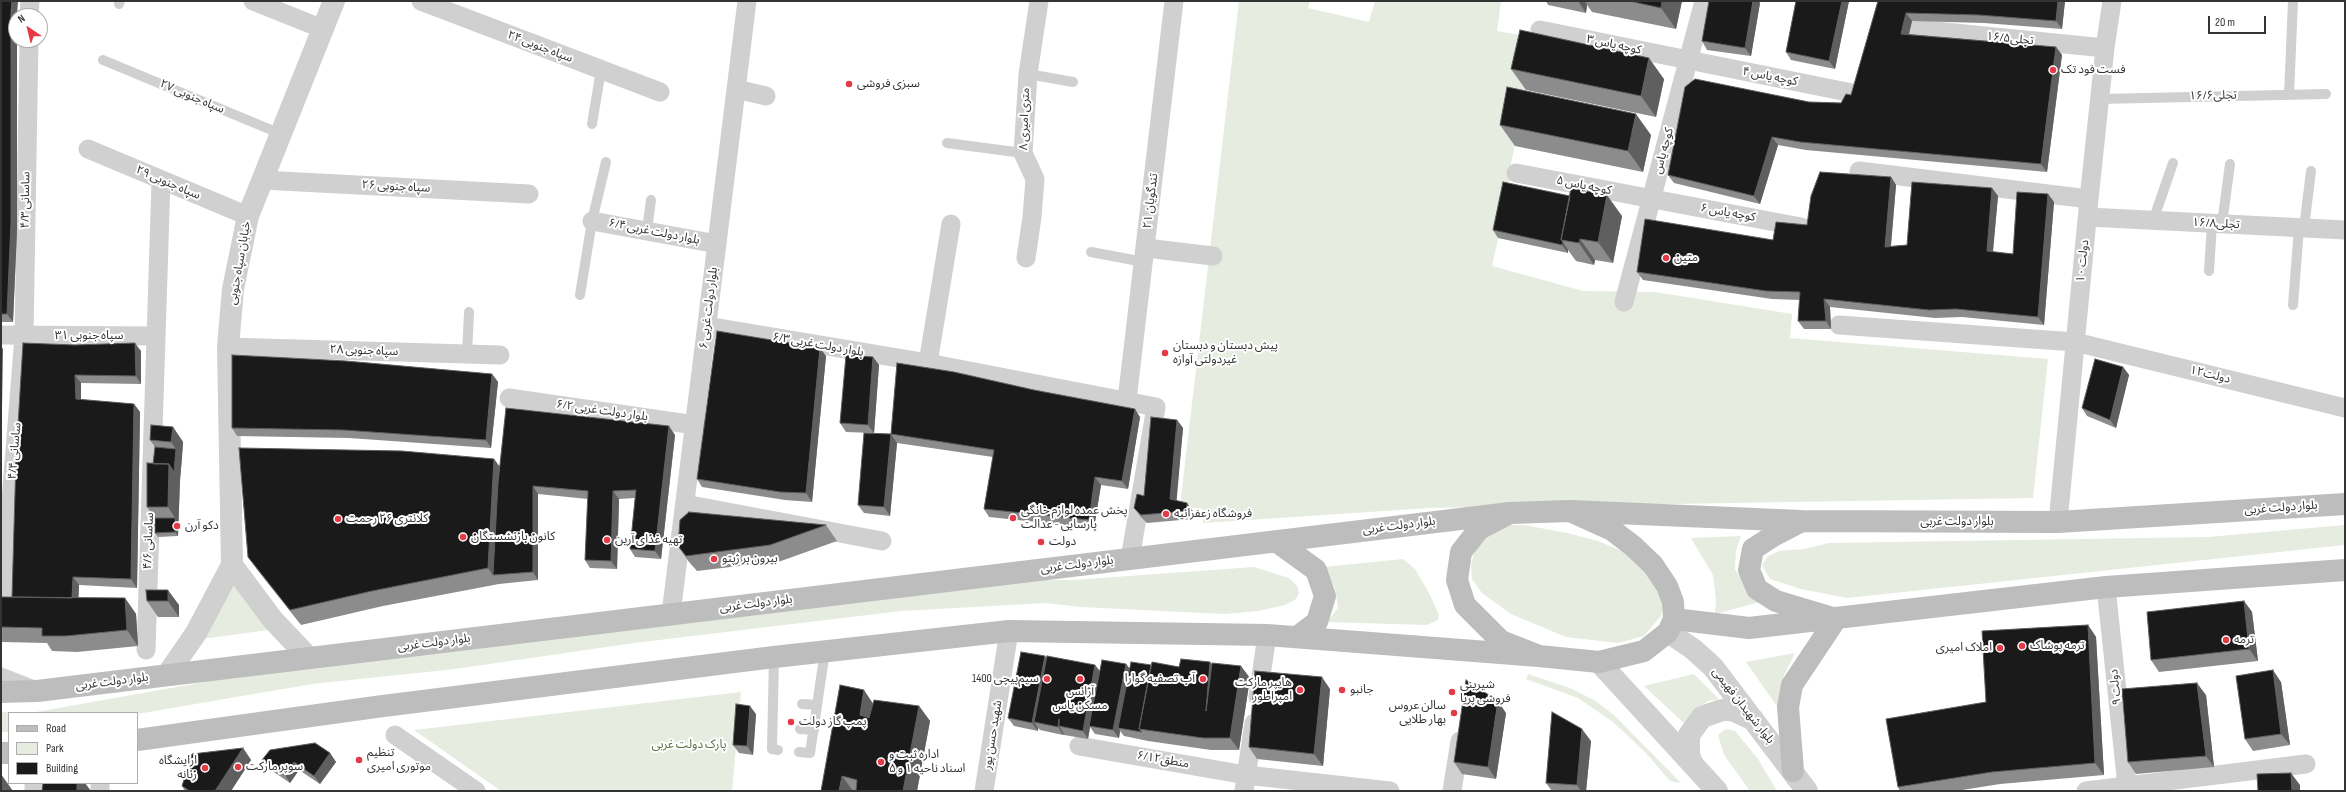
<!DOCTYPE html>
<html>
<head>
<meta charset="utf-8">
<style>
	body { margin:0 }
	#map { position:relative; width:2346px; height:792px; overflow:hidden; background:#fff; font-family:"Sofia Sans Condensed",sans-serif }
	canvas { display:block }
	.frame { position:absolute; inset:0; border:2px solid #333; pointer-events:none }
	.legend { position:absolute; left:8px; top:712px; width:130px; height:72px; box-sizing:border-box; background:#fff; border:1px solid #adadad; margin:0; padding:5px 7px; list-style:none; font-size:12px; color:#333 }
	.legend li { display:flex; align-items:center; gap:8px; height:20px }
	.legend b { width:20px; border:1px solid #adadad }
	.north { position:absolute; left:8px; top:8px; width:40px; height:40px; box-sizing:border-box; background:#fff; border:1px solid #adadad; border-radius:50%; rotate:325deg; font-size:11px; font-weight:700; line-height:16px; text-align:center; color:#333 }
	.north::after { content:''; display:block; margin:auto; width:14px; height:18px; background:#e63946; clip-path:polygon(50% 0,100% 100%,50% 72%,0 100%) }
	.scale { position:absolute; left:2208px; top:16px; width:58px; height:18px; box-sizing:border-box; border:2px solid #333; border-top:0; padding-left:5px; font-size:12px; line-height:14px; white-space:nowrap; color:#333; -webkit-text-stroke:3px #fff; paint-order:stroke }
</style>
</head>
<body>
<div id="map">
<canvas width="2346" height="792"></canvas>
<div class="frame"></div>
<ul class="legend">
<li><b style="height:5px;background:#bdbdbd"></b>Road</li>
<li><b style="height:11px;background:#e6ecdf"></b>Park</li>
<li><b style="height:11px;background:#1a1a1a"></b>Building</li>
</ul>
<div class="north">N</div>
<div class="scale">20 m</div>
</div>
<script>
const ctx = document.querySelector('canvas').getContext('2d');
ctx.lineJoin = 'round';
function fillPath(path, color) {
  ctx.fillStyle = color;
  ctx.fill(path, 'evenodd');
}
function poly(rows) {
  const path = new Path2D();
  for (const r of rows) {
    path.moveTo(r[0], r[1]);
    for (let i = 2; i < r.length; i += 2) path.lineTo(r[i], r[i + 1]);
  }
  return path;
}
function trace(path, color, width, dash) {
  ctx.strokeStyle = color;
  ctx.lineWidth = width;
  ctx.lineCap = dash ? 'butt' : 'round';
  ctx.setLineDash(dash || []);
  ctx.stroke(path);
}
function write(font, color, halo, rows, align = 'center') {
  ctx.font = font + ' "Sofia Sans Condensed","Noto Sans Arabic",sans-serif';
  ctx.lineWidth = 4;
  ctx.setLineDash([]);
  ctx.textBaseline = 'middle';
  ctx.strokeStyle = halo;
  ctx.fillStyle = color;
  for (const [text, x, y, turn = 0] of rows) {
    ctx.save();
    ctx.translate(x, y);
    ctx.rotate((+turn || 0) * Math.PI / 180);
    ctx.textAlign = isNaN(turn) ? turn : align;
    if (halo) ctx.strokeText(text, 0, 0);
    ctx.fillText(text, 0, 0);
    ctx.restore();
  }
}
const green = poly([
	[1239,1,1310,1,1308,8,1369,22,1375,1,1501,1,1497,31,1537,38,1511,164,1509,190,1492,266,1583,291,1655,292,1792,314,1790,338,2048,359,2033,498,1429,508,1203,523,1203,509,1180,506],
	[1508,525,1524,525,1567,533,1598,541,1622,551,1642,563,1664,603,1661,616,1644,636,1618,643,1566,637,1511,614,1482,593,1472,579,1471,565,1477,542],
	[2345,525,2345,545,1847,598,1801,589,1770,579,1762,565,1768,556,1779,551,1804,549,1829,543,2208,537],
	[1741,536,1736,550,1735,569,1745,586,1767,600,1715,614,1716,600,1713,575,1691,538],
	[1403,559,1415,569,1428,591,1439,615,1438,620,1427,625,1327,622,1338,608,1335,588,1324,567],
	[1254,567,1289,578,1297,586,1299,593,1296,599,1285,605,1258,611,1225,614,1081,607,1046,603,901,611,634,643,455,669,312,684,137,714,9,713,9,732,1,732,1,712,36,712,216,680,1002,580,1073,580],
	[231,579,275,629,202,639],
	[1795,653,1784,675,1779,709,1746,662],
	[1528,674,1570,688,1596,701,1615,716,1681,783,1670,781,1645,752,1613,722,1578,698,1526,679],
	[1694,674,1719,699,1708,701,1699,707,1686,725,1644,686],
	[741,692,732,791,501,791,414,730],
	[1726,729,1735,731,1758,759,1777,791,1750,791,1724,755,1718,735]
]);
const service = poly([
	[119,4,120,1],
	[103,60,281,134],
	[1028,74,1073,82],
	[2289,95,2293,1],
	[2100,99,2326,94],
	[592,124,601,70],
	[947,143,1023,153],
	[2153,221,2173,163],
	[2222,224,2230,164],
	[2304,228,2311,171],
	[647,230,651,200],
	[1091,252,1144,262],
	[2209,271,2212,224],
	[580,295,592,221,606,162],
	[2293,305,2299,228],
	[467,354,469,312],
	[774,657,772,749,778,750],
	[802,704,817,705],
	[800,729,814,730],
	[799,752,810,753,825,651]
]);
const minor = poly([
	[253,1,323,29],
	[421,1,660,92],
	[29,16,30,1],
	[1915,29,2105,48],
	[1540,30,1852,93],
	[736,89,766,96],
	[88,149,248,216],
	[1859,171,2089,199],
	[1516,173,1801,227],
	[262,180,529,194],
	[2088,217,2345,230],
	[592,221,717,244],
	[1146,248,1213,256],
	[1026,258,1032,217,1035,179,1023,153,1028,74,1039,1],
	[1624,302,1704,1],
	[1839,325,2075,342,2345,408],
	[707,326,928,363,1156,407,1130,559],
	[1,335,154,336],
	[228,347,500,355],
	[928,363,951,224],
	[509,398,695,425],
	[1127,400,1174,1],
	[685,504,882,541],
	[2058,522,2089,199,2105,48,2112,1],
	[2106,587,2127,786],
	[671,614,747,1],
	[2,615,24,336,29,40],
	[146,650,161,181],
	[1,677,34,690],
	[1258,697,1267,635],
	[395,735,476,791],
	[1079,746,1246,775,1390,791],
	[34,783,34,791],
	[100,783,100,791],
	[984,791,1009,631],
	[1244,791,1254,723],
	[1452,791,1460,741],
	[2086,791,2306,764]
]);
const tertiary = poly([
	[232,565,273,620,309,658],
	[1668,632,1693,649,1713,667,1807,791],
	[1599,662,1717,791],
	[167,675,196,633,232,565,228,347,233,289,248,216,334,1],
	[1693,765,1689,755,1689,735,1702,717,1722,710,1732,710,1754,720]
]);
const secondary = poly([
	[1570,511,1801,521,2058,522,2345,504],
	[1570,511,1612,530,1633,546,1653,565,1667,586,1673,602,1674,619,1668,632,1644,651,1599,662,1539,656,1501,641,1465,605,1457,580,1461,552,1479,529,1510,513,1570,511],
	[1276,541,1316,570,1325,596,1317,622,1297,637],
	[1674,619,1749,628,2106,587,2345,570],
	[1,692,37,691,1510,513],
	[137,740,383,706,774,657,1009,631,1267,635,1539,656],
	[1,753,9,753],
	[1793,771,1788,707,1792,685,1836,619,1776,601,1757,589,1749,570,1753,549,1773,536,1800,522]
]);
const wall = poly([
	[1,1,16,16,17,230,13,322,1,322],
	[1546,1,1682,1,1676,29,1592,12,1587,5,1586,13,1548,5],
	[1796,1,1849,1,1835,69,1791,60,1786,52],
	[1878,1,2065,1,2062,29,1984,23,1912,21,1909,34,2056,47,2062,55,2047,172,1806,150,1778,145,1760,204,1674,183,1668,175,1809,102,1841,103,1851,95],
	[1760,3,1751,56,1707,50,1702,41],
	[1511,69,1664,79,1656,117,1526,90],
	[1500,125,1651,135,1643,172,1515,146],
	[1891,177,1896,185,1891,246,1907,245,1992,188,1998,196,1993,252,2013,254,2048,194,2054,202,2044,325,1962,317,1935,318,1830,307,1831,329,1804,329,1798,321,1800,300,1772,299,1643,280,1637,272,1773,240,1807,225],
	[1622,216,1613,263,1595,260,1594,265,1576,261,1568,250,1568,253,1498,238,1493,230],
	[75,345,141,351,141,384,81,383,81,400,134,404,140,412,137,588,79,585,78,598,125,598,136,614,138,646,77,652,52,651,47,643,2,642,1,640,1,597,12,597],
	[826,356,812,502,785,500,702,487,697,479],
	[873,357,879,365,874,433,846,432,840,423],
	[2123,367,2129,375,2116,428,2087,416,2082,408],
	[492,374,498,382,491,448,349,438,237,436,232,428],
	[1140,417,1128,489,1101,485,1094,528,989,517,984,509,993,457,897,443,890,516,864,513,858,505,891,434],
	[1177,420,1183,428,1176,501,1193,511,1192,519,1147,523,1140,516,1134,508,1144,496],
	[173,427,183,442,180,480,178,536,158,537,155,533,155,518,147,507,153,464,155,447,150,440],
	[675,435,661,559,635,557,630,549,635,498,619,499,617,569,590,568,585,560,588,499,538,494,538,580,499,584,383,606,301,625,259,572,248,557,494,459,499,466],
	[826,525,837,541,781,561,697,571,689,562,678,546],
	[146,590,179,605,179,617,158,617,147,601],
	[2244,601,2252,612,2258,661,2159,672,2151,660],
	[2088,625,2096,637,2104,775,2000,784,1956,791,1900,791,1898,787,1986,702],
	[1046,658,1095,665,1100,671,1126,664,1129,668,1151,665,1179,667,1210,662,1212,664,1250,678,1239,750,1211,750,1148,741,1124,736,1120,731,1119,738,1095,734,1090,727,1088,739,1064,735,1064,734,1063,735,1040,730,1038,728,1038,731,1014,726,1008,718],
	[2281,682,2290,745,2253,751,2245,739],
	[1330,689,1323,766,1257,759,1249,747],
	[2206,695,2214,767,2136,774,2128,762],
	[873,703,919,706,930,721,917,791,821,791],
	[1506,713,1496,779,1462,774,1454,762],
	[756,714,753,755,739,753,733,745],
	[1591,741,1586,791,1552,791,1546,783],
	[243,748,251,760,231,791,185,791,182,786],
	[330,753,336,762,320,784,299,770,290,783,268,768,262,760]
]);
const shadedWall = poly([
	[12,1,18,1,17,16,16,16,16,40,17,40,17,230,13,322,7,314],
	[1578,1,1585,1,1587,5,1586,13],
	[1662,1,1682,1,1676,29,1661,8],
	[1753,1,1759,1,1760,3,1751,56,1745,48],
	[1842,1,1849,1,1835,69,1829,61],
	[2058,1,2065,1,2062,29,2056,21],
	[1906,13,1912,21,1907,42,1901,34],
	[2056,47,2062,55,2047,172,2041,164],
	[1649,58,1664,79,1656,117,1641,96],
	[1636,114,1651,135,1643,172,1628,151],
	[1772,137,1778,145,1760,204,1754,196],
	[1891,177,1896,185,1890,255,1885,247],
	[1992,188,1998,196,1992,260,1987,251],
	[2048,194,2054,202,2044,325,2038,317],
	[1607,195,1622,216,1613,263,1598,242],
	[1580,239,1595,260,1594,265,1579,243],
	[1563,242,1568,250,1568,253,1562,245],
	[1824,299,1830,307,1831,329,1826,321],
	[135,343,141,351,141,384,136,376],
	[1,346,3,349,1,469],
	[820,348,826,356,812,502,806,493],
	[873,357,879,365,874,433,868,425],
	[2123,367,2129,375,2116,428,2110,420],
	[492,374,498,382,491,448,486,440],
	[75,375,81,383,81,407,76,399],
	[134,404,140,412,137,588,131,579],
	[1135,409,1140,417,1128,489,1122,481],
	[1177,420,1183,428,1176,507,1170,499],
	[669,426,675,435,661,559,655,551],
	[173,427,183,442,182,458,171,442],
	[891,434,897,443,890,516,884,507],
	[176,449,182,458,180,480,178,536,175,532,175,518,168,507,169,464],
	[494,459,505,474,493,575,499,584,488,568],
	[1095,477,1101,485,1094,528,1089,520],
	[533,486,538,494,538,580,533,572],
	[613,491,619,499,617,569,611,561],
	[1187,503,1193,511,1192,519,1187,511],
	[73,577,79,585,78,613,72,605],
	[168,590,179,605,179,617,168,601],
	[125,598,136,614,138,646,127,630],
	[2244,601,2252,612,2258,661,2249,649],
	[2088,625,2096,637,2104,775,2095,763],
	[1045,656,1051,665,1034,722,1038,728,1038,731,1032,723],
	[1210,662,1218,673,1206,711],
	[1126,664,1132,672,1118,728,1120,731,1119,738,1113,730],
	[1095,665,1101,673,1089,726,1090,727,1088,739,1083,731],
	[1241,666,1250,678,1239,750,1230,738],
	[2273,670,2281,682,2290,745,2281,734],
	[1322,677,1330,689,1323,766,1314,754],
	[2197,683,2206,695,2214,767,2206,756],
	[864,690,874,705,871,731,860,715],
	[1498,701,1506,713,1496,779,1488,767],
	[750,706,756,714,753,755,747,746],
	[919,706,930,721,917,791,903,791],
	[1059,719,1059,726,1064,734,1063,735,1058,727],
	[1582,729,1591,741,1586,791,1581,791,1577,785],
	[243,748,251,760,231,791,215,791],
	[330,753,336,762,320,784,314,776],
	[294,762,299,770,290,783,285,775],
	[2291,773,2300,785,2300,791,2292,791],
	[1,774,13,791,1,791],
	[842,776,853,791,839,791],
	[77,783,85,783,91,791,77,791]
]);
const building = poly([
	[1,1,12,1,11,14,11,222,7,314,1,314,1,1],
	[1629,1,1662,1,1661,8,1629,1],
	[1709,1,1753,1,1745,48,1702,41,1709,1],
	[1796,1,1842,1,1829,61,1786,52,1796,1],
	[1878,1,2058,1,2056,21,1979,15,1906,13,1901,34,2056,47,2041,164,1800,142,1772,137,1754,196,1668,175,1685,87,1695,79,1809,102,1841,103,1846,94,1851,95,1878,1],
	[1520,30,1649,58,1641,96,1511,69,1520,30],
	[1507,87,1636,114,1628,151,1500,125,1507,87],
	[1820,172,1891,177,1885,247,1907,245,1912,182,1992,188,1987,251,2013,254,2017,192,2048,194,2038,317,1956,309,1929,310,1824,299,1826,321,1798,321,1800,292,1766,291,1637,272,1645,219,1773,240,1776,222,1807,225,1811,196,1820,172],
	[1503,182,1570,196,1561,240,1563,242,1562,245,1493,230,1503,182],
	[1571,188,1607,195,1598,242,1580,239,1579,243,1561,240,1571,188],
	[717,331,820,348,806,493,780,492,697,479,717,331],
	[23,343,75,345,135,343,136,376,75,375,76,399,134,404,131,579,73,577,72,598,12,597,16,458,23,343],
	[232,355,346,361,492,374,486,440,343,430,232,428,232,355],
	[846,355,873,357,868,425,840,423,846,355],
	[2095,359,2123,367,2110,420,2082,408,2095,359],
	[897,363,954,372,1034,390,1135,409,1122,481,1095,477,1089,520,984,509,994,450,891,434,897,363],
	[506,408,669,426,655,551,630,549,636,490,613,491,611,561,585,560,588,491,533,486,533,572,493,575,498,483,506,408],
	[1151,417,1177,420,1170,499,1187,503,1187,511,1141,515,1134,508,1137,494,1144,496,1151,417],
	[151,425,173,427,171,442,150,440,151,425],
	[864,433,891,434,884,507,858,505,864,433],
	[155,447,176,449,174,472,169,464,153,464,155,447],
	[239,448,402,451,494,459,488,568,372,591,290,610,248,557,239,448],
	[147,463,169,464,168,507,147,507,147,463],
	[689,512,826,525,770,545,686,556,678,546,680,520,689,512],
	[155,518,175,518,175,532,155,533,155,518],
	[146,590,168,590,168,601,147,601,146,590],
	[1,597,125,598,127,630,66,636,42,636,42,628,1,627,1,597],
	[2244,601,2249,649,2151,660,2147,612,2244,601],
	[2088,625,2095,763,1992,772,1898,787,1886,719,1986,702,1982,631,2088,625],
	[1021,652,1045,656,1032,723,1008,718,1021,652],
	[1047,656,1095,665,1083,731,1059,726,1059,719,1058,727,1034,722,1047,656],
	[1181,659,1210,662,1206,711,1212,663,1241,666,1230,738,1203,738,1139,729,1152,662,1179,667,1181,659],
	[1102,660,1126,664,1113,730,1089,726,1102,660],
	[1131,662,1151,665,1139,729,1142,732,1118,728,1131,662],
	[2273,670,2281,734,2245,739,2236,676,2273,670],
	[1255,671,1322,677,1314,754,1249,747,1255,671],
	[1466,680,1498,701,1488,767,1454,762,1466,680],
	[2197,683,2206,756,2128,762,2122,689,2197,683],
	[840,685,864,690,860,715,869,718,874,700,919,706,903,791,856,791,857,780,842,776,839,791,821,791,840,685],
	[736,704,750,706,747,746,733,745,736,704],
	[1552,712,1582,729,1577,785,1546,783,1552,712],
	[315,743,330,753,314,776,294,762,285,775,262,760,270,750,315,743],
	[243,748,215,791,190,791,182,786,192,754,243,748],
	[2291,773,2292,791,2258,791,2257,774,2291,773],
	[43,783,77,783,77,791,42,791,43,783]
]);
const markers = [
	[2053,70,4,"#e63946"],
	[849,84,4,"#e63946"],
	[1666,258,4,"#e63946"],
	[1165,353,4,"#e63946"],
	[1166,514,4,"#e63946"],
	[1013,518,4,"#e63946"],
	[338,519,4,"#e63946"],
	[177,526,4,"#e63946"],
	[463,537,4,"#e63946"],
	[607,540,4,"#e63946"],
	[1041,542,4,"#e63946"],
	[714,559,4,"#e63946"],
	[2226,640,4,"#e63946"],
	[2022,646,4,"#e63946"],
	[2000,648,4,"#e63946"],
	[1047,679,4,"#e63946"],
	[1080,679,4,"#e63946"],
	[1203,679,4,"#e63946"],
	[1300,690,4,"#e63946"],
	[1342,690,4,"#e63946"],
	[1452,692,4,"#e63946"],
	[1454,713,4,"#e63946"],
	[791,722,4,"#e63946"],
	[359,760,4,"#e63946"],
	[881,762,4,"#e63946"],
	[238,767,4,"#e63946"],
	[205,768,4,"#e63946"]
];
const streetNames = [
	["تجلی۱۶/۵",2010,39,6],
	["کوچه یاس ۳",1614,45,12],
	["۲۴ سپاه جنوبی",540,47,21],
	["کوچه یاس ۴",1770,77,11],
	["تجلی۱۶/۶",2213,96,-1],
	["۲۷ سپاه جنوبی",192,97,23],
	["۸ متری امیری",1025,119,-88],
	["کوچه یاس",1664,151,-75],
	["۲۹ سپاه جنوبی",168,183,23],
	["کوچه یاس ۵",1584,186,11],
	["۲۶ سپاه جنوبی",396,187,3],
	["۴/۳ ساسانی",26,200,-89],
	["۲۱ تندگویان",1151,201,-83],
	["کوچه یاس ۶",1728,213,10],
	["تجلی۱۶/۸",2216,224,3],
	["بلوار دولت غربی ۶/۴",654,232,11],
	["۱۰ دولت",2083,261,-84],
	["خیابان سپاه جنوبی",240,263,-80],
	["بلوار دولت غربی ۶",709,308,-83],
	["۳۱ سپاه جنوبی",89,336],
	["بلوار دولت غربی ۶/۳",818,345,10],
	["۲۸ سپاه جنوبی",364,351,2],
	["۱۲دولت",2210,375,14],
	["بلوار دولت غربی ۶/۲",602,411,8],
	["۴/۴ ساسانی",15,451,-85],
	["بلوار دولت غربی",2281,508,-4],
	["بلوار دولت غربی",1957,522],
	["بلوار دولت غربی",1399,526,-7],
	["۴/۶ ساسانی",149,541,-88],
	["بلوار دولت غربی",1077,565,-7],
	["بلوار دولت غربی",756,604,-7],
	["بلوار دولت غربی",434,643,-7],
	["بلوار دولت غربی",112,682,-7],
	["۹ دولت",2116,687,-96],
	["بلوار شهیدان فهیمی",1743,706,52],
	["شهید حسن پور",993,735,-81],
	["منطق۶/۱۲",1163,760,10]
];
const poiNames = [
	["فست فود تک",2061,70],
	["سبزی فروشی",857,84],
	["متین",1674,258],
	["پیش دبستان و دبستان",1173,346],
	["غیردولتی آوازه",1173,360],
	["پخش عمده لوازم خانگی",1021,511],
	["پارسایی - عدالت",1021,525],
	["فروشگاه زعفرانیه",1174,514],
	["کلانتری ۲۶ رحمت",346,519],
	["دکو آرن",185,526],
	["کانون بازنشستگان",471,537],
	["تهیه غذای آرین",615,540],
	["دولت",1049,542],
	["بیرون بر ژپتو",722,559],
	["ترمه",2234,640],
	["ترمه پوشاک",2030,646],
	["املاک امیری",1992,648,"right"],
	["سیم‌پیچی 1400",1039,679,"right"],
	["آب تصفیه گوارا",1195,679,"right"],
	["هایپر مارکت",1292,683,"right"],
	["امپراطور",1292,697,"right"],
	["شیرینی",1460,685],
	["فروشی پریا",1460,699],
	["جانبو",1350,690],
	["آژانس",1080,692,"center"],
	["مسکن یاس",1080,706,"center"],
	["سالن عروس",1446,706,"right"],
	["بهار طلایی",1446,720,"right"],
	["پمپ گاز دولت",799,722],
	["تنظیم",367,753],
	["موتوری امیری",367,767],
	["اداره ثبت و",889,755],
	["اسناد ناحیه ۱ و ۵",889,769],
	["ارایشگاه",197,761,"right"],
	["زنانه",197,775,"right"],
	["سوپر مارکت",246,767]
];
const parkNames = [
	["پارک دولت غربی",689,745]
];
fillPath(green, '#e6ecdf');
trace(service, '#d0d0d0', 10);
trace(minor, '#d0d0d0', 19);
trace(tertiary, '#d0d0d0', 22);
trace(secondary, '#bdbdbd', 22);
fillPath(wall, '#8c8c8c');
fillPath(shadedWall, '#5f5f5f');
fillPath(building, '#1a1a1a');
trace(building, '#5f5f5f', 1);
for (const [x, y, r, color] of markers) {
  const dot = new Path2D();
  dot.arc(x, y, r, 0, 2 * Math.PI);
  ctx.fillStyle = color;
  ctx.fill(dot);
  trace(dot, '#fff', 1.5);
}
write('12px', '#333', '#fff', streetNames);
write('12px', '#333', '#fff', poiNames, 'left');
write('12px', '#56703f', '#fff', parkNames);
</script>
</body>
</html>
